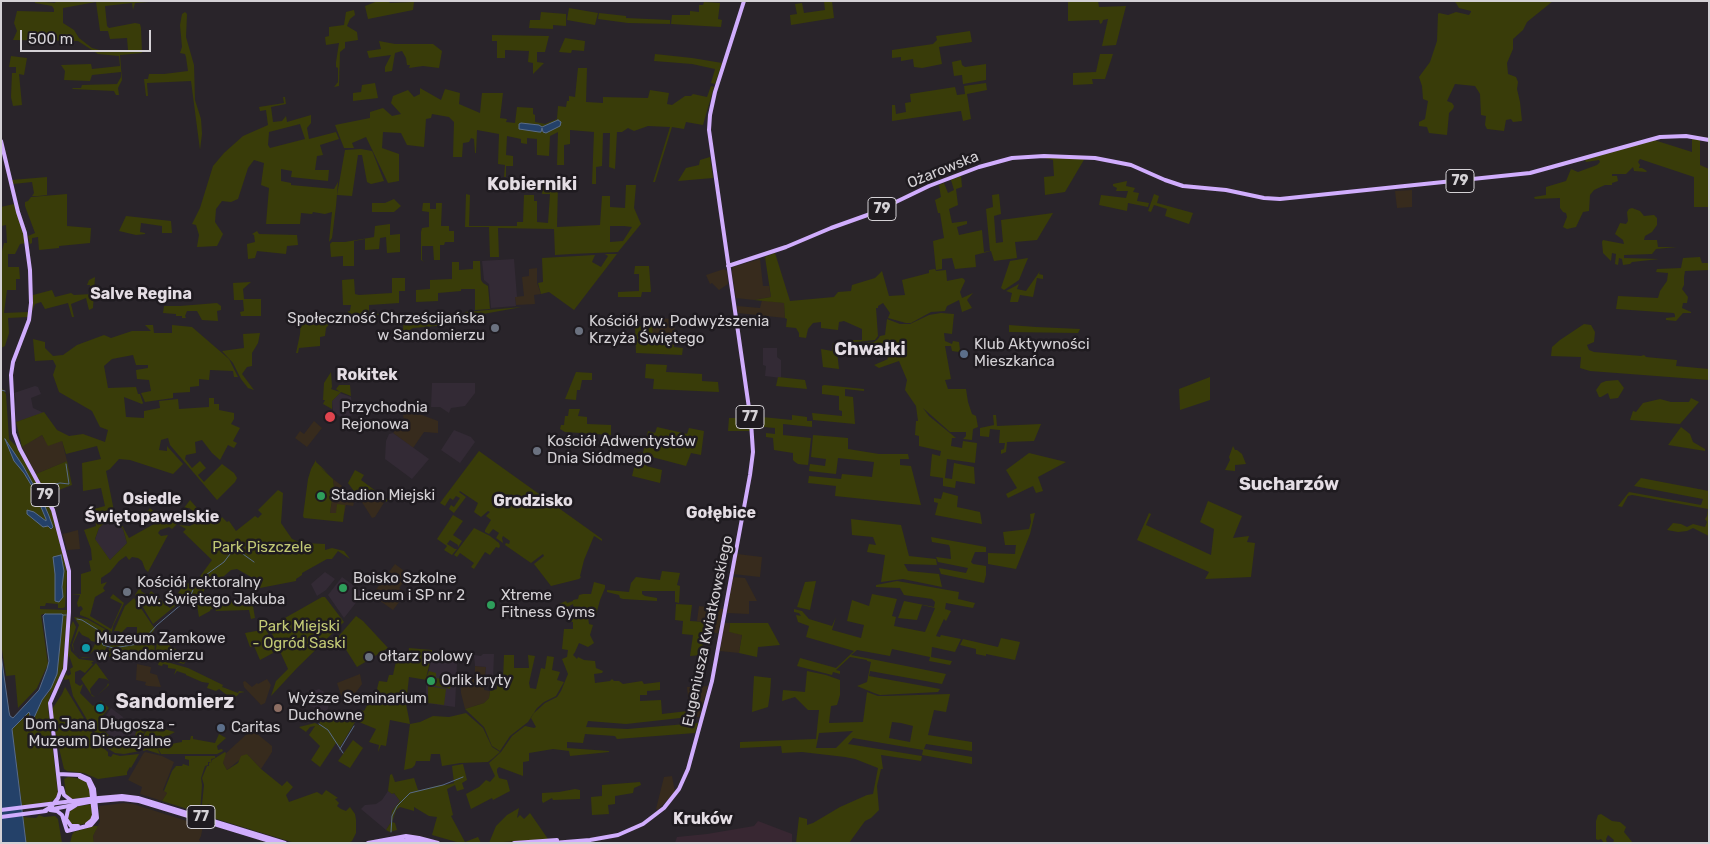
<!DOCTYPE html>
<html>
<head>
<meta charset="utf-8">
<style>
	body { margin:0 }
	#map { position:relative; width:1710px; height:844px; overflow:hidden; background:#29242a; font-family:Rubik,sans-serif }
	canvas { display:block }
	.frame { position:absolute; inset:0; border:2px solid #d4d1d5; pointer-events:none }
	.scale { position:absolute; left:20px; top:30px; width:131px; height:22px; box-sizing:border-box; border:2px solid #d4d1d5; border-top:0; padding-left:6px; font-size:15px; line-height:18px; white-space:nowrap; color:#d4d1d5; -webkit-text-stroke:4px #1f1b20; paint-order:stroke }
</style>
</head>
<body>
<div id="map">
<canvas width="1710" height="844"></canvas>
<div class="frame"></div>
<div class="scale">500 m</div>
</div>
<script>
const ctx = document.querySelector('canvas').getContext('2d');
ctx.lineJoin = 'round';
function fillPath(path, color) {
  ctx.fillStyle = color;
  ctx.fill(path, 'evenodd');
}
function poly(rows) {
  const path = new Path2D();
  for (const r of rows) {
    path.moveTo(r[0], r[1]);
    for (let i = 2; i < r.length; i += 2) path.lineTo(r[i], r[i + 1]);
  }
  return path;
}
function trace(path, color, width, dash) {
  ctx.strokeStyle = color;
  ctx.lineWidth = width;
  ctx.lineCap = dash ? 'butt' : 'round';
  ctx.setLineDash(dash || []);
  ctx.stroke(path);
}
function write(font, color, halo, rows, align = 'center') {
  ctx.font = font + ' Rubik,sans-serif';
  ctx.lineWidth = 5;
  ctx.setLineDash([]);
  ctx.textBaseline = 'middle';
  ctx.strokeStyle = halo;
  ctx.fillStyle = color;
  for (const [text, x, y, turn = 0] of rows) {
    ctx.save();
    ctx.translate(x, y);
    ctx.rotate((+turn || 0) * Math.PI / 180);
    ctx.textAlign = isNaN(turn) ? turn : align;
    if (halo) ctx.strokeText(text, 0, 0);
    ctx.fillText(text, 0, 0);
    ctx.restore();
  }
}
const commercial = poly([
	[1412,190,1412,207,1397,208,1395,191],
	[760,259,763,286,769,286,771,297,754,300,736,298,732,272,733,267],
	[537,268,537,283,541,294,534,295,535,304,516,305,515,297,524,296,522,277,529,276,529,269],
	[724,269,727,271,728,284,719,290,712,283,710,284,706,275],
	[762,300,784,303,785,318,738,313,737,306,760,308],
	[653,318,675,319,674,345,651,344],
	[406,414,422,415,438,421,438,433,424,432,413,448,393,433,404,421,403,415],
	[314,421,322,428,307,447,295,438,300,431,304,434],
	[42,435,44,439,62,441,67,461,36,474,22,447],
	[333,479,341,485,354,503,353,506,346,505,344,515,330,513,334,487],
	[369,490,385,501,375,517,372,518,360,499],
	[78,530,80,549,67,550,63,534],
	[737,554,762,557,760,577,733,574],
	[395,564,407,573,408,576,399,588,406,593,393,610,372,595],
	[733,577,745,578,757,601,749,601,749,614,727,613],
	[699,606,723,609,718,633,703,634,705,622,697,621],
	[724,623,730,623,729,632,742,634,739,653,720,651],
	[137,664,151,667,150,673,157,675,161,687,148,686,145,685,146,682,136,680],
	[475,666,486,667,484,690,490,691,489,698,484,703,465,709,461,693,460,679,468,681,475,674],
	[360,674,362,684,351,699,346,700,341,695,337,683],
	[267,679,271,685,265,703,261,705,244,687,243,682,245,681,252,687,257,683,258,684],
	[708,686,699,717,690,717,687,687],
	[249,732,256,733,272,746,272,752,261,769,247,754,227,770,223,763,224,755],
	[145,752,162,756,174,762,163,790,167,793,162,801,140,794,142,787,128,780,143,754],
	[672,776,675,792,658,810,656,809,664,777],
	[124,803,133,804,203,826,201,836,199,840,201,843,94,843,93,836,100,821,99,806]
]);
const built = poly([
	[514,259,517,297,515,297,516,306,491,308,489,284,484,280,482,261],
	[763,348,777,348,777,357,781,360,781,378,765,376,766,366,763,365],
	[432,383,475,383,475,393,465,406,451,408,449,413,440,407,431,407],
	[35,386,38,387,41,394,31,398,33,408,44,413,16,422,15,408,16,399,14,393],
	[340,393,351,397,353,415,342,418,333,412,332,401],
	[454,430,471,437,475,442,460,463,441,450],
	[393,433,429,459,412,479,385,459,386,441,389,434],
	[111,516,123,529,127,543,110,560,95,540,99,528],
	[325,572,335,579,326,590,317,596,311,584],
	[342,577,361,591,360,593,362,595,344,618,328,595],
	[433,651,454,654,457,664,455,707,426,703,426,684],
	[483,654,494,654,493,680,485,680,486,667,475,666,474,655,481,656],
	[319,689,331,696,327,712,310,706,293,698],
	[111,708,123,717,122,720,138,727,133,742,129,744,114,742,100,724],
	[388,791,392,794,394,793,400,801,392,811,391,822,386,830,361,809,365,805,376,804,382,800]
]);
const medical = poly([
	[758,821,792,834,792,843,675,843,677,837,707,834,754,826]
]);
const green = poly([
	[35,1,55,3,56,1,162,1,135,3,133,10,132,3,105,6,107,26,109,28,135,23,140,24,141,28,142,53,120,55,122,80,118,88,119,95,116,95,114,91,72,89,73,88,81,88,82,85,117,84,121,77,121,72,92,75,90,81,64,80,65,71,61,65,91,64,92,69,120,66,119,56,98,54,78,41,13,40,17,31,14,23,17,11,54,12,54,9,52,6,35,3],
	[96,2,100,31,108,31,110,39,127,38,128,50,103,51,92,48,79,38,74,30,63,23,63,8],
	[378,1,388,1,390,3,414,2,413,10,368,19,365,6],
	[824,1,832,1,834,18,791,25,790,15,797,14,795,4,802,3,804,13,825,10],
	[1068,1,1098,1,1099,7,1126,6,1116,45,1102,46,1108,19,1103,20,1102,23,1100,24,1099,20,1068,21],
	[1454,1,1553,1,1527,22,1523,30,1513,39,1513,49,1507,63,1508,74,1516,77,1518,82,1517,89,1520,102,1522,121,1513,122,1511,119,1506,120,1504,131,1487,129,1485,125,1486,116,1481,115,1480,94,1475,86,1455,84,1447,101,1452,103,1454,106,1453,109,1449,113,1447,135,1429,133,1427,127,1419,126,1419,122,1425,119,1428,101,1423,99,1422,86,1419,77,1430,62,1437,41,1438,14,1439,13,1448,15,1456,12,1469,15,1471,12,1471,11,1459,8,1456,3],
	[704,2,720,3,718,19,722,20,721,27,671,24,672,15,690,15,690,11,699,12,699,5,703,5],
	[569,8,598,13,595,25,567,20],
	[354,10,355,15,350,19,347,26,357,32,358,40,345,42,345,48,340,52,339,86,334,87,338,82,338,68,336,67,336,62,339,43,326,45,325,37,329,36,329,27,344,25,346,12],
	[185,12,187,14,186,37,194,65,195,100,201,119,202,134,200,150,191,81,147,83,148,96,146,96,144,79,148,79,149,74,164,74,188,71,186,57,185,54,180,53,182,47,180,25,182,14],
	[541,12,566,14,566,26,553,25,553,29,529,28,530,20,540,20],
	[599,13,626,16,626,18,670,20,670,24,628,23,598,19],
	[970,31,972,42,939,47,942,64,922,68,914,67,913,59,901,61,901,57,892,58,892,50,933,44,937,40,936,36],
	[492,35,549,36,545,52,537,52,537,62,544,63,533,74,533,63,528,62,529,51,505,50,505,58,497,58,497,41,492,41],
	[565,38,585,41,584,51,572,50,571,53,559,52],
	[379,41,395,44,433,44,442,51,439,68,423,66,409,68,410,65,407,65,406,58,402,51,395,53,392,71,385,72,385,67,391,55,369,58,367,51,381,49],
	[655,54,692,58,722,63,715,84,711,83,715,69,692,64,654,61],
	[1100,54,1113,54,1105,79,1092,79,1093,84,1073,85,1073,73,1096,72],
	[11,56,27,58,24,75,19,74,22,105,13,106,11,97,12,73,16,73,16,67,9,67],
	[961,60,962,65,965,67,986,64,986,80,963,84,962,75,954,76,952,62],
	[578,68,587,68,586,102,603,103,603,97,648,98,650,90,669,93,667,104,672,105,685,96,691,96,693,94,707,97,711,86,714,87,703,125,686,122,684,129,672,127,655,182,653,182,670,127,648,126,634,131,628,128,622,132,617,132,615,169,609,167,610,133,603,133,602,166,596,167,596,184,592,184,594,132,570,130,570,144,564,145,564,165,557,165,558,132,550,136,549,156,537,155,537,139,527,138,527,144,521,143,521,139,507,136,506,155,513,156,513,166,506,166,506,177,504,177,505,165,498,164,499,134,477,130,476,153,475,153,474,139,471,138,469,142,463,143,462,157,453,157,454,122,449,117,432,114,431,118,426,119,424,147,407,145,401,133,383,132,382,148,399,154,399,181,388,183,366,137,352,143,354,148,344,148,335,125,370,118,370,112,383,108,392,116,401,114,391,103,393,96,408,90,414,97,420,94,420,88,441,100,445,89,460,93,459,104,480,113,482,93,503,93,500,118,507,119,506,122,515,123,517,107,533,108,533,114,535,115,535,122,545,124,557,119,558,106,566,107,567,101,569,101,569,96,575,97],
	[375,83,378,98,353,101,353,93,361,92,362,85],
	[986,83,987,90,967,94,971,119,963,121,961,111,892,121,892,105,895,105,896,114,906,112,905,103,911,102,910,94,955,87,957,95,965,94,964,86],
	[283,97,285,97,286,104,271,107,273,122,282,121,286,116,287,122,311,115,311,123,307,128,309,139,336,132,339,139,320,145,323,155,317,156,315,170,329,170,328,181,291,177,292,171,281,169,281,181,291,183,291,185,334,189,338,182,336,206,332,238,329,242,332,212,325,214,313,212,312,214,301,213,300,224,266,224,269,188,261,185,264,163,254,160,248,168,238,199,231,202,222,201,216,209,215,222,223,234,217,246,197,247,199,235,196,225,192,224,200,208,213,166,224,153,243,136,268,125,266,110,260,111,259,107,284,103],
	[300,124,305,139,270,148,268,145,269,132],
	[1692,138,1700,140,1700,165,1709,169,1708,207,1694,207,1694,177,1640,159,1638,162,1640,165,1639,168,1642,168,1647,171,1646,172,1634,171,1633,167,1626,174,1612,174,1612,176,1617,176,1618,181,1612,183,1612,185,1605,185,1594,190,1590,195,1589,211,1583,212,1576,227,1567,229,1563,227,1567,217,1566,213,1563,212,1560,208,1560,198,1535,199,1534,197,1546,195,1546,187,1566,181,1571,169,1578,172,1597,165,1600,162,1599,160,1586,162,1585,160,1654,140,1692,152],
	[361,149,372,151,373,153,384,181,371,184,367,182,362,155,358,155,352,196,337,195,345,150],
	[710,157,713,178,678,181,686,168,699,165,700,160],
	[1045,158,1085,158,1065,192,1045,195,1044,177,1054,176,1053,160],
	[961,176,962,187,956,189,958,205,949,209,952,223,967,221,967,224,957,227,959,235,982,230,984,252,990,251,986,209,993,207,992,195,999,194,1001,214,994,216,996,243,1003,242,1001,220,1053,213,1037,240,1015,242,1017,258,994,261,991,251,975,255,976,267,955,269,952,258,942,259,942,269,936,270,933,241,944,238,940,213,938,213,935,200,941,197,939,185,944,183,948,193,954,190,951,180],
	[47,177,47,195,38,196,32,196,34,193,32,182,13,184,12,180],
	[1127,181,1126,186,1135,188,1133,192,1139,193,1137,201,1149,203,1148,207,1128,203,1127,211,1099,205,1101,195,1126,198,1128,191,1116,191,1117,188,1113,186,1113,184],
	[543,182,558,184,557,227,600,225,602,196,610,196,610,207,625,208,626,185,636,185,634,208,641,224,618,252,571,254,555,255,554,229,498,228,499,257,490,257,489,227,465,227,466,194,470,195,469,226,517,226,517,222,523,222,524,195,534,195,534,201,537,201,537,222,548,223,550,194,542,194],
	[610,226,624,226,632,227,623,241,610,242],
	[67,194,67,226,91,228,90,243,59,246,59,248,39,250,38,237,32,238,32,243,30,244,28,236,35,233,25,206,25,202,28,201,31,197],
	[1154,194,1159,196,1157,203,1193,213,1189,224,1165,216,1167,209,1154,205,1151,212,1148,211],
	[394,199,401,206,394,212,372,212,372,203,385,203],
	[423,203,430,203,430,209,436,209,436,203,442,203,441,226,449,226,449,231,454,231,454,242,445,242,444,245,440,245,440,260,434,260,433,246,422,246,422,260,425,262,421,260,421,232,422,228,429,227,429,212,422,211],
	[14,204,26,243,20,244,15,254,8,254,8,267,19,267,20,279,16,279,16,290,7,290,4,313,29,312,28,317,8,318,9,333,5,346,1,348,1,255,4,243,7,243,6,225,1,226,1,207],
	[1632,208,1640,211,1644,216,1654,215,1657,218,1657,225,1652,232,1645,236,1644,240,1657,240,1658,247,1677,247,1656,249,1652,254,1624,255,1624,258,1659,259,1632,262,1630,264,1623,265,1622,259,1619,258,1618,265,1615,264,1616,254,1612,253,1611,261,1603,253,1602,242,1603,240,1624,244,1623,240,1615,234,1620,223,1626,224,1628,221,1627,212,1629,209],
	[126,216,171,221,172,233,162,233,162,226,141,223,140,232,145,233,145,234,136,235,119,231],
	[390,224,390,235,400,234,400,252,387,253,386,237,380,238,379,249,365,250,365,239,354,241,354,266,343,266,343,256,331,257,330,244,332,242,345,242,374,237,375,226],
	[257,231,259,234,297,235,298,245,287,246,286,254,257,251,255,258,248,259,247,244,255,242,254,235,252,234],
	[775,253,790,301,834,297,838,292,851,291,852,285,875,278,882,271,889,296,905,295,902,280,929,273,929,270,935,269,936,271,946,270,947,281,962,278,964,279,965,281,960,292,962,298,973,293,967,300,972,308,962,312,959,300,947,306,945,311,931,312,911,323,906,323,888,318,890,313,883,303,878,306,878,308,876,308,878,336,875,340,847,343,849,340,862,340,862,329,844,321,839,322,838,330,821,328,821,322,813,323,808,329,806,338,799,337,799,333,796,328,786,327,787,319,785,318,784,303,754,300,771,297,765,257],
	[605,254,617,254,574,310,549,292,541,294,538,283,543,282,542,258,595,255,592,262,601,267,608,256],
	[1700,257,1702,263,1709,263,1709,270,1685,271,1684,277,1684,285,1682,289,1688,297,1687,303,1683,303,1682,308,1691,312,1691,313,1683,313,1676,321,1666,320,1666,318,1675,317,1675,315,1674,313,1616,309,1618,296,1658,298,1660,291,1667,281,1668,273,1656,272,1657,269,1681,268,1683,258],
	[1028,258,1019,280,1004,290,1001,288,1010,261],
	[473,261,480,261,481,280,483,283,488,286,490,309,475,310,475,289,461,289,461,291,438,293,438,301,416,302,416,290,430,289,430,280,452,279,452,262,459,262,459,270,473,269],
	[635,266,649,266,651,292,642,292,641,297,618,297,618,292,639,291,639,274,634,274],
	[1040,271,1039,274,1043,275,1043,279,1037,278,1033,297,1020,295,1018,302,1010,302,1012,293,1006,291,1019,284,1017,289,1026,291],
	[95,277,93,308,89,310,86,298,71,304,74,317,72,317,68,303,45,309,41,302,35,304,32,311,33,295,52,290,55,297,71,293,74,295,92,294,90,285,87,285,89,280],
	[392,278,405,278,405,291,399,291,399,303,369,305,369,314,417,313,419,316,460,313,462,314,465,321,467,321,465,312,522,307,483,314,481,322,413,328,406,332,403,330,404,317,389,314,349,318,348,311,350,311,351,305,343,305,342,280,354,279,355,294,359,295,392,293],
	[251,282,243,289,244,299,261,299,261,316,241,316,240,312,244,311,243,300,234,300,233,283],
	[217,303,221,306,221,310,217,311,218,321,202,320,197,311,187,311,185,316,186,318,182,318,182,316,176,316,176,314,163,313,164,306,180,306],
	[941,313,954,314,952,334,944,333,945,341,952,344,953,341,959,342,960,350,959,352,952,351,951,346,945,346,951,379,945,380,948,389,966,389,968,402,972,414,976,416,978,427,973,429,972,440,963,439,966,436,966,432,950,432,923,408,929,416,956,438,952,438,951,446,962,448,963,441,977,443,975,463,947,459,945,478,952,479,954,463,974,467,975,484,956,481,955,488,943,486,943,478,930,476,932,454,940,456,941,451,919,446,919,436,915,435,916,421,918,421,916,406,905,390,907,380,899,361,879,368,874,365,888,359,882,346,857,349,849,344,874,342,878,339,880,336,885,335,887,319,900,324,910,324,929,315],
	[314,318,332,318,333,320,326,328,325,336,320,337,320,346,299,348,298,353,296,353,300,334,301,320],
	[646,318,653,318,652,344,674,345,674,347,683,348,682,355,636,353,635,326,645,327],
	[1584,324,1591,325,1595,332,1594,342,1587,345,1589,350,1594,352,1641,356,1644,355,1646,357,1677,360,1676,366,1709,369,1709,380,1590,371,1580,368,1581,357,1551,356,1552,347,1560,340],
	[145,325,153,325,154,333,172,333,172,325,192,327,229,359,238,377,234,377,233,371,210,370,209,380,199,379,199,386,190,387,190,392,173,393,173,398,145,402,141,393,151,391,149,380,137,379,136,370,148,368,148,365,136,365,133,355,112,359,104,366,108,388,136,387,138,394,140,394,143,403,142,404,124,397,126,417,144,418,144,411,160,408,159,401,178,399,179,409,209,407,209,398,214,398,214,404,219,404,219,410,234,413,234,419,231,424,240,428,233,441,237,443,234,448,228,445,220,460,212,453,202,440,195,442,196,453,186,455,185,459,192,468,200,461,206,468,198,475,204,482,222,464,234,473,237,478,235,482,217,500,170,445,168,438,161,440,159,450,167,451,167,446,183,464,173,474,130,460,119,459,110,469,106,471,114,511,129,538,154,524,152,519,147,512,150,508,163,519,175,520,190,500,197,508,193,511,189,508,185,508,181,519,187,523,187,524,177,524,172,529,169,527,160,530,158,533,161,536,168,535,148,572,145,569,142,561,138,558,132,557,129,560,126,556,119,561,110,572,101,578,101,584,107,582,103,588,105,591,95,597,90,616,111,629,122,604,110,598,113,594,124,603,113,626,112,632,88,618,80,615,80,612,83,609,81,606,78,607,77,603,80,595,71,595,81,594,81,574,91,571,89,561,92,560,91,549,84,530,96,526,94,509,105,506,101,488,83,491,82,463,101,459,97,446,66,454,62,441,48,446,42,435,22,447,16,422,44,412,57,430,69,436,83,434,105,442,108,430,100,427,92,411,59,392,53,375,56,366,53,360,35,361,33,339,45,342,45,348,53,356,63,355,77,345,104,335,111,338,132,331,151,331],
	[111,516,123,529,127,543,110,560,95,539,99,528],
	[1009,325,1036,327,1080,329,1078,333,1009,332],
	[260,333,258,343,252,353,252,366,247,367,242,374,254,390,248,388,241,379,233,363,222,351,244,348,243,334],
	[833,343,836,343,839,369,823,367,821,349,832,351],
	[646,364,667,365,666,372,702,374,702,381,718,382,719,392,653,389,654,379,645,378],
	[331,372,332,387,331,389,340,392,336,389,339,385,350,385,351,396,341,392,332,401,332,409,323,404,325,400,323,400,324,383],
	[576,372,592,373,592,380,582,380,580,390,577,390,576,400,565,399],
	[778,377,805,380,807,389,776,386],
	[1210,377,1210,400,1180,410,1179,389],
	[1618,380,1624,388,1618,398,1610,399,1608,393,1601,397,1599,397,1596,390,1601,383,1606,381],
	[824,385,864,389,864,391,845,389,845,396,853,397,855,424,813,420,812,413,842,416,842,411,839,410,839,396,822,394,822,386],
	[1,387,6,394,9,439,16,446,51,509,67,572,65,607,63,608,58,608,58,604,46,603,45,606,40,606,40,609,67,610,63,670,50,696,48,708,58,794,55,799,50,802,22,806,12,729,27,711,30,715,26,724,29,730,42,700,49,692,57,674,63,615,62,614,43,614,41,615,48,664,37,688,18,708,15,675,6,676,1,643],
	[1691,398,1699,402,1680,424,1630,420,1633,411,1636,412,1643,403,1660,399,1671,402,1689,402],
	[569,409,580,409,578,416,587,417,587,424,611,425,611,435,565,432,560,429,561,425,564,425,565,416,568,416],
	[792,415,807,417,807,421,812,421,812,427,783,424,783,435,811,438,808,465,798,464,795,462,793,460,793,453,774,450,773,438,766,437,766,433,775,434,775,428,753,426,752,416,792,420],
	[993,415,996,415,997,426,1041,424,1034,441,1007,442,1006,452,1001,454,1001,450,1004,449,1005,443,999,443,1000,430,990,429,989,437,980,436,980,428,994,425],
	[729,418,748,418,750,431,728,431],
	[657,427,687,434,689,428,704,431,701,455,691,453,686,466,652,457,646,466,662,470,660,483,632,476,638,452,643,453,648,431,655,433],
	[1681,427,1690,434,1693,442,1705,449,1705,451,1668,445],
	[813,435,848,438,848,449,879,454,908,454,909,459,900,459,900,465,911,466,921,505,835,496,836,486,808,483,809,476,841,479,842,474,872,477,874,462,838,458,836,474,809,471,810,464,825,466,826,459,811,457],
	[1233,446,1235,450,1237,450,1242,454,1246,464,1235,465,1235,471,1225,470,1230,460,1229,457],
	[479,451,602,539,602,541,594,536,584,560,580,576,581,577,579,579,551,586,534,564,544,556,543,554,531,563,505,545,506,543,509,544,510,541,503,536,502,538,503,543,496,538,499,533,493,529,489,534,485,532,485,530,491,520,486,516,490,512,488,511,481,517,474,512,478,503,460,491,459,492,466,497,454,513,449,509,451,505,454,507,460,498,456,496,453,500,450,498,445,506,440,503],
	[1029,453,1066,462,1038,477,1043,491,1036,493,1033,486,1008,498,1006,494,1017,488,1006,470],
	[316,460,316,462,329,474,320,467,333,479,334,487,330,513,336,513,337,504,345,505,343,522,304,518,303,516,308,479,311,469],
	[67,461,72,485,51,493,51,496,49,498,36,474],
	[355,470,364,475,361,480,388,500,386,502,368,489,365,492,361,489,360,490,363,494,359,498,348,483],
	[1641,478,1709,491,1709,536,1693,528,1687,531,1678,532,1667,530,1673,523,1681,524,1687,527,1693,524,1705,527,1707,522,1705,519,1707,516,1708,509,1632,495,1628,496,1622,507,1618,506,1629,492,1701,505,1703,499,1634,486],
	[278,490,283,493,281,523,292,539,302,543,325,544,325,550,332,548,344,551,350,559,338,551,332,559,327,559,302,573,302,575,296,579,296,581,260,588,254,579,246,574,237,569,231,570,215,584,214,583,209,589,206,586,203,593,209,605,246,598,247,602,253,606,255,618,251,619,249,610,216,611,215,609,211,609,210,611,199,617,196,599,194,597,183,596,178,593,186,582,193,586,212,560,183,532,186,529,179,525,190,526,211,512,219,521,222,517,227,522,229,521,236,531,255,516,258,518,262,514,258,510],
	[943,492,958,496,957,507,980,512,982,524,935,515,938,503,934,502,934,498,941,499],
	[1208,501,1242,516,1233,538,1249,536,1247,542,1255,543,1251,577,1205,579,1209,572,1137,540,1149,513,1151,514,1146,525,1211,555,1214,529,1200,522],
	[1035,513,1030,534,1016,569,988,564,988,553,1015,554,1016,545,1005,545,1003,532,1029,529,1031,522,1030,514],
	[453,515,463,521,453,535,462,541,458,547,458,545,450,540,447,544,455,549,457,549,452,555,444,550,447,546,437,539],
	[851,519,901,525,909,556,936,559,937,565,904,564,908,571,939,574,942,587,903,579,881,582,885,555,867,552,869,544,876,545,873,537,852,535],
	[474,528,490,536,499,543,500,546,499,548,496,547,490,555,485,552,474,569,471,567,474,563,460,553,457,557,454,555],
	[931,537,986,547,986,552,975,552,971,562,973,564,986,566,986,575,984,583,941,574,939,568,966,573,968,568,938,562,936,557,951,559,950,548,949,545,932,542],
	[662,571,680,573,677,585,680,586,679,603,675,602,675,591,642,591,642,594,645,596,657,598,657,601,623,599,620,598,619,595,607,592,607,590,629,592,631,583,636,577,660,580],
	[816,581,810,610,797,607,805,582],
	[897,581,959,592,958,599,975,603,973,608,946,603,945,609,951,611,946,621,944,619,936,636,940,637,941,635,961,639,955,652,932,647,931,657,952,661,950,665,929,661,930,657,892,649,890,656,857,650,851,655,946,674,942,684,870,671,869,676,940,689,938,692,880,695,874,693,857,686,867,682,871,662,867,661,867,660,850,657,836,670,840,671,840,674,833,672,832,675,797,666,800,658,836,668,854,651,806,637,809,626,798,622,796,615,801,616,799,613,794,612,794,609,802,611,809,619,832,626,836,617,832,630,861,638,864,625,847,621,852,600,869,606,872,594,897,599,892,616,896,617,894,626,925,632,935,608,922,605,917,620,898,618,904,601,934,607,935,602,932,599,904,595,900,588,876,587,876,585],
	[594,582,605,585,605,588,600,600,596,615,595,612,590,612,588,618,589,624,593,625,590,635,594,643,588,647,579,643,575,652,573,655,577,659,578,657,584,660,595,661,596,668,603,671,602,673,594,674,595,683,610,681,612,679,614,681,619,681,623,684,642,681,644,684,660,682,660,690,647,691,647,695,640,695,640,701,661,700,662,714,688,711,689,717,626,724,588,721,586,727,627,729,698,723,695,733,617,739,615,736,585,734,583,743,567,742,567,748,609,751,609,752,570,756,569,751,553,749,529,753,529,761,523,762,523,776,499,767,497,769,497,772,499,778,507,780,510,791,493,800,492,798,471,809,466,794,479,787,486,780,490,782,495,776,489,763,501,752,512,736,525,726,534,728,536,727,531,718,534,713,545,703,557,697,561,691,568,674,562,659,567,657,568,650,562,649,564,629,573,629,573,622,567,621,573,620,572,617,575,613,576,609,574,609,573,604,562,610,559,604,566,601,567,603,573,601,573,600,578,599,579,595,583,594,591,594],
	[142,584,141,591,148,596,151,591,170,608,181,596,185,598,153,624,144,609,140,601,135,595],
	[322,597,325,597,344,622,297,668,271,696,276,681,288,669,269,627],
	[134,598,155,629,147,640,142,638,123,641,113,640,119,637,137,637,137,627,127,627,121,633,119,631,114,631,125,606],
	[676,604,692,605,690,621,705,622,703,634,701,634,700,641,703,641,702,655,690,656,693,635,682,634,683,621,675,620],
	[356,616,363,621,388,648,357,667,338,637],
	[74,617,87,619,112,633,111,639,107,638,107,640,110,641,104,652,99,655,95,649,90,654,96,642,91,641,89,638,82,635,79,631,73,644,74,652,80,657,93,658,82,658,76,654,74,652,73,649,72,645,79,625],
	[73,621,76,627,70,645,71,651,79,659,94,661,91,663,93,664,85,673,80,670,75,672,75,683,80,686,83,684,80,693,93,706,101,701,109,708,98,721,99,724,114,742,128,744,133,742,139,723,134,721,175,732,160,740,160,743,164,746,157,747,160,754,147,750,143,751,144,747,143,737,147,729,143,734,143,747,140,751,124,754,115,753,102,745,73,696,69,679,65,680,64,678,66,674,68,676,71,674,70,669,73,667,69,655,67,668,70,627],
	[730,623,768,623,780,645,758,647,757,657,739,653,742,635,729,632],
	[267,629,273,653,260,660,254,646,250,647,245,633],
	[1001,638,1020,642,1015,660,986,654,986,656,976,654,976,649,960,645,963,639,998,647],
	[141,640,146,642,155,642,154,656,134,653,115,657,102,656,108,651,112,642,125,643],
	[157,642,166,643,188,657,184,664,165,659,165,657,157,655,155,656],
	[409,648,432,650,432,653,445,655,444,660,431,658,426,678,429,671,436,673,436,678,452,681,450,689,426,684,427,680,409,677,406,704,410,724,420,722,433,716,449,717,466,713,483,728,492,747,500,752,492,759,488,762,460,763,442,766,440,754,431,754,430,761,416,761,415,765,412,768,404,770,410,724,390,720,386,746,381,745,378,752,379,745,369,742,376,729,354,720,361,710,364,711,370,700,374,702,378,698,380,692,377,689,379,681,387,682,389,675,393,675,396,661,407,662],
	[504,655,514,655,514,668,529,668,528,655,535,656,529,683,530,688,536,689,541,668,545,669,547,656,554,657,552,670,560,672,557,680,564,682,556,696,544,702,537,708,528,722,510,736,500,751,492,746,484,727,465,709,484,703,489,698,490,691,497,689,497,685,493,683,493,679,503,680],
	[156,659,188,668,223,685,222,687,225,688,238,693,239,691,245,692,239,693,238,695,232,699,219,689,216,691,207,688,209,683,202,682,186,675,186,674,177,671,174,675,176,669,168,668,168,665,163,664,162,666,158,665,159,662,156,661],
	[96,663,109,681,106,679,99,678,90,689,91,694,95,697,97,696,107,686,108,683,109,685,97,696,95,697,92,696,81,679],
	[807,671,826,675,840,680,840,695,837,705,831,706,829,723,863,722,867,692,878,696,885,696,950,694,946,712,934,710,928,735,972,742,972,751,926,744,924,749,972,757,972,764,922,755,923,750,853,738,848,744,922,756,921,761,881,755,883,769,881,769,877,786,879,810,871,818,865,821,849,843,796,843,799,817,807,819,807,825,813,823,840,807,867,795,873,794,878,768,855,759,845,757,802,752,782,753,781,746,740,748,740,742,816,739,819,710,808,710,795,697,782,701,783,690,805,692],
	[892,722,901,723,913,726,910,742,889,738],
	[853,731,836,748,816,748,819,733],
	[754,676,771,678,770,694,768,707,752,712],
	[428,686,446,689,444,705,428,703],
	[65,687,100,745,108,752,108,756,111,757,113,754,120,756,139,754,131,768,130,767,127,772,127,775,98,779,84,773,67,771,64,769,54,727,52,709,62,694],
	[325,717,336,716,355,722,340,747,336,743,320,767,311,760,320,746,309,735,315,726,310,727,306,732,299,727,315,723,323,727,319,723],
	[219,734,226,738,217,746,218,750,222,749,223,751,217,754,161,754,158,748,176,743,182,742,182,740,190,740,191,736,193,736,193,739,215,743],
	[353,740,363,748,350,768,338,761],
	[225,752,226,753,223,763,227,770,238,763,241,756,247,754,261,769,282,786,287,781,293,787,286,795,289,802,317,792,322,795,326,790,338,798,335,799,339,803,337,806,341,809,346,811,350,807,355,814,356,820,356,833,352,841,348,843,295,843,210,817,214,807,208,804,201,814,204,785,202,778,207,766,209,766,209,763,211,762,208,762,208,765,205,766,201,778,202,785,200,813,162,801,167,793,164,791,172,771,176,766,182,766,183,764,189,766,189,760,185,759,185,756,215,756,215,758,211,759,212,763,212,760],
	[463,764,467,780,462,783,464,789,457,791,455,785,447,789,453,815,451,816,465,842,478,837,481,843,460,843,432,835,437,817,429,816,414,807,414,811,400,807,396,810,392,822,395,823,397,830,390,832,386,830,391,822,392,811,400,801,394,793,392,794,388,791,390,775,392,774,395,782,414,778,418,790,421,790,440,785,446,785,454,783,452,766],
	[68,777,82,779,88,783,91,797,72,799,66,795,64,779],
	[640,782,641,785,634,788,633,793,615,796,615,804,608,805,609,814,592,815,591,797,602,796,602,785],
	[575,789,580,790,580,799,553,800,552,798,543,803,542,801,542,793,559,792],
	[92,804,93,817,88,823,74,826,68,821,68,813,71,810,79,806],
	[519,808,517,818,520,815,524,819,530,813,548,839,489,843,496,826,507,815],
	[1601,814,1612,821,1620,822,1626,827,1624,832,1633,843,1613,843,1614,840,1608,835,1606,839,1607,843,1604,843,1601,839,1598,840,1596,839,1596,821,1598,815],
	[39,815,44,817,55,816,58,819,62,843,26,843,23,817,36,818],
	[94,826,98,826,93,836,94,843,70,843,72,835,74,832]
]);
const water = poly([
	[558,120,561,122,560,126,546,133,543,132,542,128,541,132,539,132,519,129,519,124,521,123,539,125,542,127,558,120],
	[5,439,23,466,43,502,49,516,53,527,51,529,48,526,43,527,27,514,27,510,34,512,46,521,46,519,33,488,24,473,14,461,5,439],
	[61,555,64,571,62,587,63,597,59,602,55,601,55,574,53,557,61,555],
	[45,614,62,614,63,615,57,674,51,688,42,700,28,731,25,729,30,715,29,712,12,729,26,843,1,843,1,654,9,712,10,716,13,718,39,690,47,669,49,661,43,616,45,614]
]);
const stream = poly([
	[1,390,5,391],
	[49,496,50,494,47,486,60,483,69,484,66,464],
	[194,588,203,577,224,562,233,550,236,549,254,562],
	[190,597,193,590],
	[63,615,66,615],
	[77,619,82,620,98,630,103,645,113,648,138,644,141,642],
	[146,637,157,625,189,598],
	[319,724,328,730,343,753],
	[340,749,354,726],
	[391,832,392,816,397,806,410,793,443,785,463,777]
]);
const primary = poly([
	[1,141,18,212,25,233,30,270,31,303,29,320,13,362,11,375,14,433,20,449,53,510,69,571,69,612,65,669,50,703,60,792,58,798,51,807,44,811],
	[728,266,786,247,831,228,873,213,929,186,979,167,1012,158,1044,156,1095,158,1131,165,1165,180,1183,186,1226,190,1264,198,1280,199,1530,173,1660,137,1686,136,1709,140],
	[80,777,88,781,91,789,94,815,92,820,87,824],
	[62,788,64,795,72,801],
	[99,798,122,796,138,798,285,843],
	[99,801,122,799,139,801,276,843],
	[76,805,68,810,66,819,71,826,78,826],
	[53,809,89,802],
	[1,810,89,799],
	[50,810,57,811,62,815,67,831,91,825,97,818,94,789,89,779,80,775,58,774],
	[1,817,46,811],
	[368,843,406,836,419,838,438,843],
	[384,843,408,840,428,843],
	[514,843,557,840],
	[553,843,590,840,618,835,643,824,664,808,679,789,688,769,712,681,750,475,753,452,751,422,709,130,710,115,715,92,744,1]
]);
const primaryBridge = poly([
	[89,799,99,798],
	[89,802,99,801]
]);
const markers = [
	[495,328,5,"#6b7280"],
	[579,331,5,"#6b7280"],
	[964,354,5,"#5c6f8a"],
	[330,417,6,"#e0444e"],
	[537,451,5,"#6b7280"],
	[321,496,5,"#2e9e5b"],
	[343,588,5,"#2e9e5b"],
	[127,592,5,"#6b7280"],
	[491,605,5,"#2e9e5b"],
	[86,648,5,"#0f9aa8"],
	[369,657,5,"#6b7280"],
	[431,681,5,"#2e9e5b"],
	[100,708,5,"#0f9aa8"],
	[278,708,5,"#8d6e63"],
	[221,728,5,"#5c6f8a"]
];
const shields = [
	[1460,181,28],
	[882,209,28],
	[750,417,28],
	[45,495,28],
	[201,817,28]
];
const shieldNames = [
	["79",1460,181],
	["79",882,209],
	["77",750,417],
	["79",45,495],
	["77",201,817]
];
const streetNames = [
	["Ożarowska",943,170,-22],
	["Eugeniusza Kwiatkowskiego",708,631,-78]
];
const poiNames = [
	["Społeczność Chrześcijańska",485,319,"right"],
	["w Sandomierzu",485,336,"right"],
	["Kościół pw. Podwyższenia",589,322],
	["Krzyża Świętego",589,339],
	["Klub Aktywności",974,345],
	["Mieszkańca",974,362],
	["Przychodnia",341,408],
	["Rejonowa",341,425],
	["Kościół Adwentystów",547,442],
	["Dnia Siódmego",547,459],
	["Stadion Miejski",331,496],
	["Boisko Szkolne",353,579],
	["Liceum i SP nr 2",353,596],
	["Kościół rektoralny",137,583],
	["pw. Świętego Jakuba",137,600],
	["Xtreme",501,596],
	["Fitness Gyms",501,613],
	["Muzeum Zamkowe",96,639],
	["w Sandomierzu",96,656],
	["ołtarz polowy",379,657],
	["Orlik kryty",441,681],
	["Wyższe Seminarium",288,699],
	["Duchowne",288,716],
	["Dom Jana Długosza -",100,725,"center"],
	["Muzeum Diecezjalne",100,742,"center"],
	["Caritas",231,728]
];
const parkNames = [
	["Park Piszczele",262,548],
	["Park Miejski",299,627],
	["- Ogród Saski",299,644]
];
const neighbourhoodNames = [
	["Salve Regina",141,294],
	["Rokitek",367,375],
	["Osiedle",152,499],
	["Świętopawelskie",152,517],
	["Grodzisko",533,501],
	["Gołębice",721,513],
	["Kruków",703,819]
];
const quarterNames = [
	["Kobierniki",532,185],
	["Chwałki",870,350],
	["Sucharzów",1289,485]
];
const districtNames = [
	["Sandomierz",175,702]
];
fillPath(commercial, '#372b1d');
fillPath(built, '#332a35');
fillPath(medical, '#382732');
fillPath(green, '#393c09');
fillPath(water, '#244169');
trace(water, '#596c89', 1);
trace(stream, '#596c89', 1);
trace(primary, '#d0adfd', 4);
trace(primaryBridge, '#d0adfd', 4);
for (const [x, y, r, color] of markers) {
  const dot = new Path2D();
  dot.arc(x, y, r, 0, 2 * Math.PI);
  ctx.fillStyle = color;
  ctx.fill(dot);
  trace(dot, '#1f1b20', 2);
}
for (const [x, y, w] of shields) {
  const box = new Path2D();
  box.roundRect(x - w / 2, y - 11.5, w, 23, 4);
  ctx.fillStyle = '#1f1b20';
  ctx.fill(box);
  trace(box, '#d4d1d5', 1);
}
write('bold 14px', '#d4d1d5', null, shieldNames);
write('15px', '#d4d1d5', '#1f1b20', streetNames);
write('15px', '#d4d1d5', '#1f1b20', poiNames, 'left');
write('15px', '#c2c975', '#1f1b20', parkNames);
write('bold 16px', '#e4dde4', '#1f1b20', neighbourhoodNames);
write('bold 18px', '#e4dde4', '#1f1b20', quarterNames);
write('bold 20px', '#e4dde4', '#1f1b20', districtNames);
</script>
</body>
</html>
